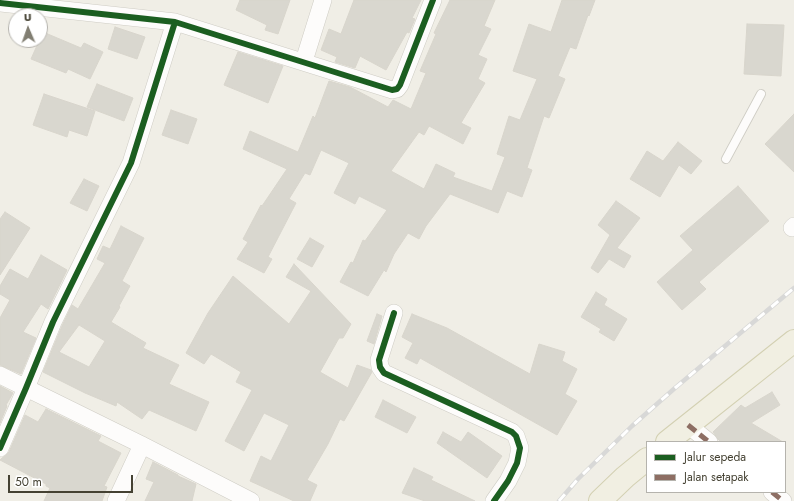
<!DOCTYPE html>
<html>
<head>
<meta charset="utf-8">
<style>
	body { margin:0 }
	#map { position:relative; width:794px; height:501px; overflow:hidden; background:#f0eee6; font-family:Jost,sans-serif }
	canvas { display:block }
	.legend { position:absolute; left:646px; top:441px; width:140px; height:52px; box-sizing:border-box; background:#fff; border:1px solid #b5b3ad; margin:0; padding:5px 7px; list-style:none; font-size:12px; color:#454233 }
	.legend li { display:flex; align-items:center; gap:8px; height:20px }
	.legend b { width:20px; border:1px solid #b5b3ad }
	.north { position:absolute; left:8px; top:8px; width:40px; height:40px; box-sizing:border-box; background:#fff; border:1px solid #b5b3ad; border-radius:50%; rotate:358deg; font-size:11px; font-weight:700; line-height:16px; text-align:center; color:#454233 }
	.north::after { content:''; display:block; margin:auto; width:14px; height:18px; background:#817e72; clip-path:polygon(50% 0,100% 100%,50% 72%,0 100%) }
	.scale { position:absolute; left:8px; top:475px; width:125px; height:18px; box-sizing:border-box; border:2px solid #454233; border-top:0; padding-left:5px; font-size:12px; line-height:14px; white-space:nowrap; color:#454233; -webkit-text-stroke:3px #fff; paint-order:stroke }
</style>
</head>
<body>
<div id="map">
<canvas width="794" height="501"></canvas>
<ul class="legend">
<li><b style="height:5px;background:#1b5e20"></b>Jalur sepeda</li>
<li><b style="height:5px;background:#8d6e63"></b>Jalan setapak</li>
</ul>
<div class="north">U</div>
<div class="scale">50 m</div>
</div>
<script>
const ctx = document.querySelector('canvas').getContext('2d');
ctx.lineJoin = 'round';
function fillPath(path, color) {
  ctx.fillStyle = color;
  ctx.fill(path, 'evenodd');
}
function poly(rows) {
  const path = new Path2D();
  for (const r of rows) {
    path.moveTo(r[0], r[1]);
    for (let i = 2; i < r.length; i += 2) path.lineTo(r[i], r[i + 1]);
  }
  return path;
}
function trace(path, color, width, dash) {
  ctx.strokeStyle = color;
  ctx.lineWidth = width;
  ctx.lineCap = dash ? 'butt' : 'round';
  ctx.setLineDash(dash || []);
  ctx.stroke(path);
}
const building = poly([
	[240,0,290,0,278,34,265,30,267,25,236,10,240,0],
	[354,0,421,0,412,18,415,19,409,33,407,32,386,70,360,56,355,68,335,62,337,57,321,50,329,29,341,34,354,0],
	[450,0,495,0,484,26,491,29,478,55,487,59,478,79,485,83,461,123,471,128,463,144,429,126,424,135,419,132,391,171,424,189,436,164,455,173,453,177,492,191,505,157,497,154,509,116,520,120,537,79,513,71,529,24,551,32,562,0,595,0,589,16,588,15,576,49,570,47,558,76,565,79,549,118,544,116,527,168,532,170,522,197,507,191,498,213,450,194,426,226,419,239,408,233,394,254,386,272,384,270,368,296,340,282,351,262,353,263,363,240,365,241,387,210,359,196,355,204,334,193,349,163,321,150,310,175,305,173,289,199,296,203,268,257,272,259,264,273,237,259,248,242,243,239,261,205,262,206,287,169,243,149,250,131,298,152,313,116,315,118,329,81,350,87,388,107,393,100,411,109,426,73,420,71,436,34,434,33,450,0],
	[747,24,784,25,781,76,744,74,747,24],
	[115,27,145,37,137,59,108,49,115,27],
	[43,32,81,48,84,43,103,52,90,79,68,69,66,73,31,59,43,32],
	[238,52,283,66,268,103,224,85,238,52],
	[97,84,133,98,124,121,87,107,97,84],
	[44,94,95,111,87,136,69,130,67,137,33,125,44,94],
	[171,110,197,119,188,144,162,135,171,110],
	[794,114,794,172,765,144,794,114],
	[678,142,702,161,691,174,679,165,660,197,630,179,647,151,663,161,678,142],
	[84,179,99,186,87,211,70,203,84,179],
	[738,186,769,221,699,282,706,289,682,310,657,282,693,250,680,236,738,186],
	[616,201,640,218,617,248,631,256,624,268,609,259,598,273,591,268,610,235,598,225,616,201],
	[5,212,30,228,0,275,0,219,5,212],
	[121,226,144,238,122,281,130,286,119,306,120,307,111,322,146,343,143,348,179,365,169,384,209,402,196,431,149,410,142,419,117,402,116,406,85,393,43,372,62,326,72,305,78,309,105,263,97,259,103,246,110,249,121,226],
	[79,325,105,341,89,367,59,352,79,325],
	[310,238,324,246,312,267,297,259,310,238],
	[41,255,67,270,48,309,41,304,23,332,36,338,21,374,0,365,0,318,10,300,0,294,0,286,10,269,28,279,41,255],
	[294,264,351,324,343,338,339,338,320,372,348,388,357,365,371,370,372,372,344,421,340,419,328,444,307,480,317,485,310,501,294,501,250,481,261,456,271,461,289,425,264,413,244,451,225,441,252,390,236,382,241,372,211,354,204,364,186,353,208,313,233,276,289,324,311,291,286,277,294,264],
	[596,292,607,299,604,305,627,319,614,341,599,332,601,329,581,317,596,292],
	[377,314,382,316,374,344,367,341,377,314],
	[412,314,447,328,530,374,539,344,565,352,562,361,577,369,565,394,577,401,557,435,420,358,417,364,405,358,413,343,402,337,412,314],
	[0,386,13,393,6,405,7,406,0,423,0,386],
	[772,392,780,405,751,423,783,442,721,442,718,439,713,432,741,405,745,408,772,392],
	[383,400,416,417,407,433,375,417,383,400],
	[46,409,101,436,98,441,121,453,104,486,107,487,102,501,44,501,50,488,46,486,46,484,0,460,9,452,25,415,38,422,46,409],
	[443,432,461,442,468,432,502,456,487,478,437,443,443,432],
	[153,462,178,475,178,476,196,484,192,501,145,501,154,482,146,479,153,462],
	[414,468,433,477,431,480,475,501,425,501,402,493,414,468]
]);
const service = poly([
	[726,159,761,94]
]);
const minor = poly([
	[0,3,175,22,392,90,397,89,400,85,433,0],
	[304,61,323,0],
	[792,228,794,226],
	[394,313,379,360,380,367,384,373,512,432,516,436,520,448,517,463,508,481,494,501],
	[0,375,142,445,251,501],
	[688,425,709,442],
	[0,448,26,388,53,322,131,163,175,22],
	[772,492,783,501],
	[116,501,142,445]
]);
const primary = poly([
	[667,442,794,341],
	[600,501,625,477,647,459]
]);
const rail = poly([
	[559,501,578,479,632,426,675,388,794,288]
]);
const quiet = poly([
	[688,425,709,442],
	[772,492,783,501]
]);
const cycleway = poly([
	[0,3,175,22,392,90,397,89,400,85,433,0],
	[394,313,379,360,380,367,384,373,512,432,516,436,520,448,517,463,508,481,494,501],
	[0,448,26,388,53,322,131,163,175,22]
]);
fillPath(building, '#d9d7cf');
trace(building, '#d8d5cc', 1);
trace(service, '#ceccc4', 10);
trace(minor, '#ceccc4', 18);
trace(primary, '#d3d0b2', 24);
trace(service, '#fdfcfb', 8);
trace(minor, '#fdfcfb', 17);
trace(primary, '#f1efe2', 22);
trace(rail, '#d8d8d7', 4.5);
trace(rail, '#fff', 3, [9]);
trace(quiet, '#8d6e63', 5, [10, 5]);
trace(cycleway, '#1b5e20', 6);
</script>
</body>
</html>
